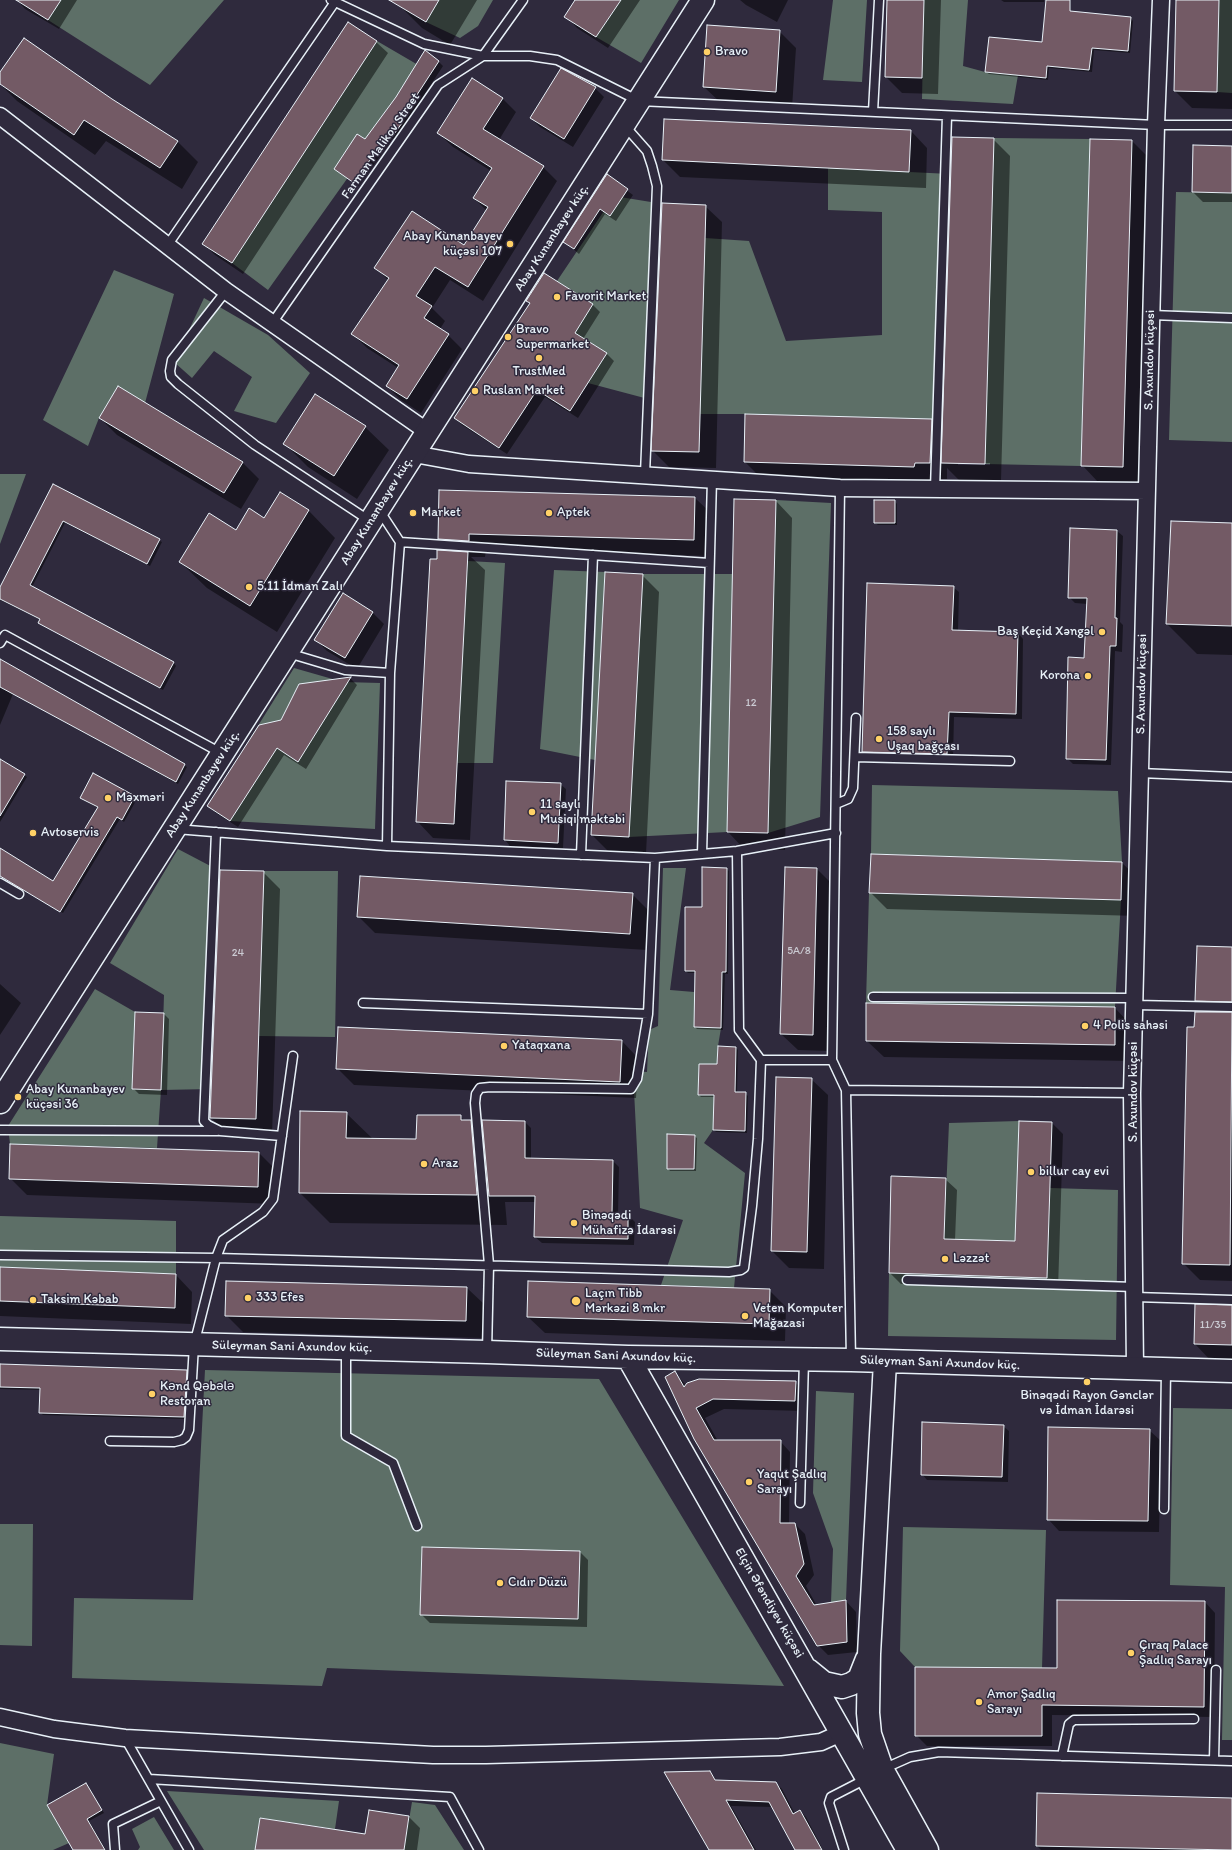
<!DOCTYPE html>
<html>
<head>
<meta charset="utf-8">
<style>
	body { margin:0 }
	canvas { display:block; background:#2f2a3d }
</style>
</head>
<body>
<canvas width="1232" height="1850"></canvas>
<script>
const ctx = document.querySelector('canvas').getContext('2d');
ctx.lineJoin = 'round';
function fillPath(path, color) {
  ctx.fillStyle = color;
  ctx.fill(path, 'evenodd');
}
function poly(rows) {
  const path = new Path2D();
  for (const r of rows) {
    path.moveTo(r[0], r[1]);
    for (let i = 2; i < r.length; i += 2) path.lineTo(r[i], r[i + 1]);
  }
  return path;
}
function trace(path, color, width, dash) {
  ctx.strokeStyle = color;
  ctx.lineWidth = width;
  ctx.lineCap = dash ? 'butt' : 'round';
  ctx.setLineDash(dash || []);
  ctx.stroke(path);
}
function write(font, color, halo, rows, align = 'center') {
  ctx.font = font + ' Itim,sans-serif';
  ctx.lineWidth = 3;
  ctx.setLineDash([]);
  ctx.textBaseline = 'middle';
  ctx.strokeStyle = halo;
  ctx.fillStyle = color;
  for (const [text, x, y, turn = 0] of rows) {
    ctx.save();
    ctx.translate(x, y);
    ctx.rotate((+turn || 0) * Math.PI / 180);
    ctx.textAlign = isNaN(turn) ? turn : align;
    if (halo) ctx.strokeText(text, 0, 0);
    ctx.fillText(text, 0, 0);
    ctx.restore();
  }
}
const green = poly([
	[61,0,224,0,150,85,48,20],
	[439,0,493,0,478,26,460,38,426,22],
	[621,0,679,0,641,63,596,37],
	[833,0,867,0,862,82,823,80],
	[924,0,968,0,963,66,985,72,1018,75,1013,104,922,99],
	[1219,0,1232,0,1232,93,1217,92],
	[377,41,425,69,268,290,232,263],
	[994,138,1090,139,1081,466,985,464],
	[828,168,950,174,943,422,916,419,745,414,700,414,705,238,749,241,786,341,882,335,882,212,828,210],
	[1176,192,1232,193,1232,442,1169,440],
	[614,196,657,203,652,400,588,383,607,353,575,333,593,304,557,281],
	[114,270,174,294,145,403,118,387,99,418,88,446,43,420],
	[204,298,268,335,310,373,276,423,234,411,252,377,214,351,192,378,174,362],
	[0,474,26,474,0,544],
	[776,500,831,503,820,817,768,833],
	[468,561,505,563,493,763,457,763],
	[554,570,605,572,595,760,540,749],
	[643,574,733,574,727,832,629,837],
	[294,668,343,682,380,683,375,829,230,821,274,752,251,737],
	[872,785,1118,791,1122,862,871,854],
	[178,849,218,870,211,1089,161,1090,157,1148,10,1144,8,1126,95,989,135,1012,132,1089,161,1090,164,995,110,963],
	[663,868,686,868,670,990,694,992,694,1027,721,1028,718,1046,717,1064,699,1064,698,1095,714,1095,713,1130,704,1143,745,1173,734,1288,661,1285,683,1220,640,1208,633,1071,647,1072,649,1030,658,1026],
	[264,871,338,871,335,1037,259,1036],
	[869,893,1121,900,1115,1007,866,1003],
	[1019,1121,1015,1241,944,1239,949,1123],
	[1050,1188,1118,1190,1116,1340,888,1336,889,1273,1047,1278],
	[0,1216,176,1221,176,1274,0,1267],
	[205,1370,599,1379,784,1686,327,1668,322,1686,72,1678,74,1598,193,1600],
	[816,1391,854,1393,846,1600,831,1603,833,1549,813,1493],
	[1173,1408,1232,1409,1232,1740,1222,1740,1225,1587,1170,1585],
	[0,1524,33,1524,32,1646,0,1645],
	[903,1527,1046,1530,1042,1668,915,1667,900,1651],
	[0,1743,54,1754,47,1805,69,1843,53,1850,0,1850],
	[167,1791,339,1801,335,1829,260,1818,255,1850,204,1850],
	[412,1802,435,1805,464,1850,404,1850],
	[154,1817,174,1850,138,1850,140,1847,132,1829]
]);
const shadow = poly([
	[17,0,77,0,59,29,25,9],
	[402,0,477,0,450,45,422,28,399,5],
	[576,0,640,0,608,48,577,28,566,16],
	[740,0,788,0,777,22,746,5],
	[888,0,941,0,938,94,902,93,886,77],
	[1001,0,1044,0,1044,2,1004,2],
	[1177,0,1232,0,1232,109,1192,108,1175,91],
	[1131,18,1133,21,1130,53,1094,50,1092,72,1049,68,1048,80,989,74,986,72,1043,43],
	[779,31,796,48,792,108,721,103,704,87],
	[376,42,388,53,243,274,215,255,204,244],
	[438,61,443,66,404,126,406,128,397,141,393,138,359,186,340,173,335,169,366,141],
	[561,70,595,88,604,97,573,147,540,127,531,118],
	[0,73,112,100,177,141,198,162,182,189,106,141,95,155,17,101,0,84],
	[502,98,516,112,499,140,543,167,557,181,483,301,450,280,432,308,445,321,440,329,448,335,462,349,421,413,401,400,387,386,398,368,367,348,353,334,388,280,376,268,465,247,487,211,474,198,491,171,453,147,438,133],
	[911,131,927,148,926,188,680,177,663,160],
	[993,139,1010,156,1001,481,959,480,947,468,947,479,931,479,931,483,761,478,745,462,931,420,943,432],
	[958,463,990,463,990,465,958,465],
	[1091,140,1132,141,1149,158,1140,483,1098,482,1082,465],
	[1194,146,1232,147,1232,202,1203,202,1193,192],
	[607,176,633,195,616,221,605,214,579,254,565,242],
	[705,206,722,222,716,468,669,467,652,450],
	[544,274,593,305,600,312,583,339,607,354,614,361,578,418,545,397,507,454,462,425,455,418,530,304,527,301],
	[100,418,242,462,259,479,241,509,117,435],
	[365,427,389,450,357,499,308,467,285,444],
	[53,485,162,542,150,566,65,523,32,587,174,663,176,666,163,690,42,625,41,620,0,600,0,589],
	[280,493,309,511,335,538,277,632,207,588,180,562,236,531,264,519],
	[695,498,712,514,710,556,486,550,485,557,471,557,485,570,470,840,433,838,417,821,438,561,452,552,439,539],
	[735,500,776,501,792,518,785,850,744,849,728,832],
	[895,501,897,504,897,525,878,525,875,523],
	[1232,524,1232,655,1197,654,1167,624],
	[1117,531,1123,536,1120,622,1123,625,1122,652,1115,651,1111,765,1073,764,1067,758,1085,659,1087,604,1075,603,1069,597],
	[642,575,659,592,646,854,609,852,592,835],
	[953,587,959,592,958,631,1018,633,1023,639,1022,719,954,717,953,759,868,757,863,751],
	[343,595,373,613,384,624,357,669,327,651,316,640],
	[0,671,184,765,187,767,178,784,13,694,0,725],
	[350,678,357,685,306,769,284,755,238,827,216,813,208,806,281,721],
	[9,766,27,777,0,822,0,779],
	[507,782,560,784,566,789,563,848,510,846,505,840],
	[134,796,137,799,124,822,120,819,63,913,0,876,0,850,54,882,98,808,81,798],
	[1122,863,1139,879,1138,916,887,909,870,892],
	[727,869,729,871,728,974,725,974,723,1030,697,1029,695,1027,696,973,688,973,686,971,703,908],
	[817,869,833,885,829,1051,798,1050,781,1034],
	[263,872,280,889,272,1136,228,1134,211,1118],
	[632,894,649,911,647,950,375,933,358,916],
	[1232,948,1232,1004,1199,1003,1196,1000],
	[0,984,21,1003,0,1035],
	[1115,1008,1131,1025,1131,1061,884,1057,867,1041],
	[1196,1013,1232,1013,1232,1281,1200,1280,1183,1263],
	[164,1014,169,1019,167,1095,139,1094,133,1088],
	[622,1041,638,1058,636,1098,354,1085,337,1068],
	[736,1048,738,1050,737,1093,745,1093,748,1096,747,1133,716,1132,714,1130,715,1097,701,1097,699,1095,718,1066],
	[811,1079,828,1095,824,1269,789,1268,772,1251],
	[346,1113,373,1139,417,1140,460,1116,465,1121,471,1121,484,1135,525,1122,531,1128,531,1159,613,1161,619,1167,618,1215,628,1215,635,1222,634,1245,542,1243,535,1237,536,1202,505,1202,507,1225,330,1223,300,1193],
	[1052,1123,1063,1134,1058,1289,901,1284,890,1273,945,1179,957,1190,955,1240,1016,1242],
	[694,1136,697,1138,696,1171,670,1171,668,1168],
	[259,1153,276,1170,275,1204,27,1195,10,1178],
	[0,1268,176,1275,192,1292,191,1324,0,1316],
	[467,1288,484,1304,483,1338,243,1332,226,1315],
	[769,1290,786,1307,785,1341,545,1333,528,1317],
	[1232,1306,1232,1361,1211,1361,1195,1344],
	[0,1365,186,1371,189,1373,186,1419,43,1415,40,1412,41,1390,0,1389],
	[675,1373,686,1385,795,1382,805,1392,805,1411,724,1409,705,1418,718,1441,780,1441,790,1452,789,1524,795,1524,805,1534,814,1575,806,1586,817,1606,846,1601,856,1612,857,1652,828,1655,818,1645],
	[1003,1426,1009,1431,1008,1482,927,1480,922,1474],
	[1149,1430,1161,1441,1159,1532,1059,1531,1048,1519],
	[580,1552,588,1560,587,1627,430,1623,421,1614],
	[1058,1601,1205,1602,1215,1613,1214,1717,1052,1715,1052,1746,927,1746,916,1735,1058,1669],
	[709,1772,717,1781,776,1783,782,1789,795,1814,800,1811,806,1817,823,1850,796,1850,772,1807,731,1806,756,1850,711,1850],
	[86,1784,104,1813,89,1821,106,1850,75,1850],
	[1232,1799,1232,1850,1041,1850,1037,1846],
	[409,1817,420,1828,417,1850,256,1850,366,1835]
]);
const building = poly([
	[16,0,61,0,48,20,16,0],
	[389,0,439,0,426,22,389,0],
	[575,0,621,0,596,37,564,17,575,0],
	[887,0,924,0,922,78,885,77,887,0],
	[1046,0,1070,0,1070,11,1131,17,1128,51,1092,48,1089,70,1047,66,1046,78,985,72,989,37,1042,42,1046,0],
	[1176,0,1219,0,1217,92,1174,91,1176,0],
	[348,22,377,41,232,263,202,244,348,22],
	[707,25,780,30,776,92,703,87,707,25],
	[24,38,112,99,178,141,160,168,84,120,74,135,0,84,0,72,24,38],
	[425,50,439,61,400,121,402,123,392,137,388,134,354,183,334,169,357,134,365,139,396,97,425,50],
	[561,68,596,87,564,139,530,118,561,68],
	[472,78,503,98,483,129,544,166,468,287,435,267,416,296,432,306,424,318,449,334,407,399,386,386,399,365,351,334,389,278,374,268,412,211,464,245,488,207,473,198,492,168,437,133,472,78],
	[664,119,911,130,909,172,662,160,664,119],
	[952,137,994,138,985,464,941,463,952,137],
	[1090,139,1132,140,1123,467,1081,466,1090,139],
	[1193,145,1232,146,1232,193,1192,192,1193,145],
	[607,174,628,189,610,216,600,209,574,249,563,242,607,174],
	[662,203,706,205,699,452,651,451,662,203],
	[544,273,593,304,575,333,607,353,570,411,537,390,499,448,454,418,530,303,526,301,544,273],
	[118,386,243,462,224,493,99,418,118,386],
	[315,394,366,426,334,476,283,444,315,394],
	[745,414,932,419,930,463,915,463,914,467,744,462,745,414],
	[53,484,160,539,147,564,63,521,30,585,174,662,160,688,38,623,40,619,0,599,0,587,53,484],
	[439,490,695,497,694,540,469,534,469,541,438,539,439,490],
	[280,492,309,510,250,606,179,562,209,513,236,530,249,508,264,518,280,492],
	[734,499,776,500,768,833,727,832,734,499],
	[874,500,895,500,895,523,874,523,874,500],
	[1171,521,1232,523,1232,626,1166,624,1171,521],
	[1070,528,1117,530,1115,618,1117,618,1116,646,1110,646,1106,760,1066,759,1068,657,1084,658,1087,598,1068,598,1070,528],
	[437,550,468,552,454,824,416,822,430,559,437,559,437,550],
	[605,572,643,574,629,837,591,835,605,572],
	[867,583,954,586,952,630,1018,632,1016,714,949,712,947,754,862,752,867,583],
	[343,593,373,612,345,658,314,640,343,593],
	[0,659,185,764,176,782,0,687,0,659],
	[351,677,298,762,277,748,230,821,207,806,259,725,281,720,299,684,351,677],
	[0,759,25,774,0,816,0,759],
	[93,773,135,796,122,820,117,817,60,912,0,876,0,848,53,881,98,807,80,798,93,773],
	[506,781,561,783,558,843,504,840,506,781],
	[871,854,1122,862,1121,900,869,893,871,854],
	[702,867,727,868,726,972,722,972,721,1028,694,1027,695,971,685,971,685,907,702,907,702,867],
	[785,867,817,868,813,1035,780,1034,785,867],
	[220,870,264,871,256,1119,210,1118,220,870],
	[360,876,633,893,630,934,357,917,360,876],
	[1197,946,1232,947,1232,1002,1195,1001,1197,946],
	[866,1003,1115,1007,1115,1045,866,1041,866,1003],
	[135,1012,164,1013,161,1090,132,1089,135,1012],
	[1195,1012,1232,1012,1230,1265,1182,1264,1187,1027,1194,1027,1195,1012],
	[338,1027,622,1040,620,1082,336,1069,338,1027],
	[718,1046,736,1047,735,1092,746,1092,745,1131,713,1130,714,1095,698,1095,699,1064,717,1064,718,1046],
	[776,1077,812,1078,807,1252,771,1251,776,1077],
	[300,1111,347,1112,346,1138,416,1139,417,1115,461,1115,461,1120,471,1120,477,1195,299,1193,300,1111],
	[482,1120,525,1121,525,1158,613,1160,612,1214,628,1214,628,1239,534,1237,535,1196,489,1196,482,1120],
	[1019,1121,1052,1122,1047,1278,889,1273,891,1176,946,1178,944,1239,1015,1241,1019,1121],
	[667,1134,695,1135,694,1169,667,1169,667,1134],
	[10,1144,259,1152,258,1187,9,1179,10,1144],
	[0,1267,176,1274,175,1308,0,1301,0,1267],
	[226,1281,467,1287,466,1321,225,1316,226,1281],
	[528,1281,770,1289,769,1324,527,1317,528,1281],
	[1195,1304,1232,1305,1232,1345,1194,1344,1195,1304],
	[0,1364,187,1370,184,1417,39,1413,40,1388,0,1387,0,1364],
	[675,1371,684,1387,687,1383,699,1379,796,1381,795,1401,713,1399,696,1408,714,1440,781,1440,780,1523,795,1523,804,1564,796,1576,814,1605,846,1600,847,1642,817,1646,694,1439,665,1377,675,1371],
	[922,1422,1004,1425,1002,1477,921,1475,922,1422],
	[1048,1427,1150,1429,1148,1521,1047,1520,1048,1427],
	[422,1547,580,1551,578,1619,420,1615,422,1547],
	[1057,1600,1205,1601,1204,1707,1042,1705,1042,1736,915,1736,915,1667,1057,1668,1057,1600],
	[710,1771,715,1780,776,1782,793,1814,800,1810,822,1850,795,1850,769,1802,726,1800,754,1850,709,1850,664,1772,710,1771],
	[86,1783,102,1810,87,1819,105,1850,73,1850,47,1805,86,1783],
	[1037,1793,1232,1798,1232,1850,1036,1846,1037,1793],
	[369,1810,409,1816,404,1850,255,1850,260,1818,365,1834,369,1810]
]);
const lane = poly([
	[331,0,424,44,483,56,530,56,557,60,639,101,1156,125,1232,125],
	[873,112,879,0],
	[624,125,647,151,652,166,657,186,645,474],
	[167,246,335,2],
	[226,291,172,360,170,371,171,377,178,384,255,445,370,521],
	[1151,315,1232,318],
	[273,322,438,85,483,56,523,0],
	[840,488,832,1060,846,1090,851,1359],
	[935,489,947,116],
	[379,510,400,542,390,673,387,846,655,858,737,851,836,833],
	[400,542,709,563],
	[0,643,5,635,221,753],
	[288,653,345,670,390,673],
	[855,757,1010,761],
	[1140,773,1232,777],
	[836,804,848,799,853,788,856,718],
	[176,829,387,846],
	[216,832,204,1121,208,1125,220,1131,282,1136],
	[737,851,739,1030,761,1060,832,1060],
	[702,854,712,479],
	[581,855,593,555],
	[0,883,19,894],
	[873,997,1135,998],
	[363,1003,648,1014,655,858],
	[1135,1005,1232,1007],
	[846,1090,1132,1093],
	[0,1130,217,1131],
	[0,1255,216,1258,729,1272,741,1270,744,1268,752,1206,758,1139,761,1060],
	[907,1280,1135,1287],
	[1135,1297,1232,1300],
	[346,1350,346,1436,393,1463,417,1526],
	[487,1351,489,1265,475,1103,476,1094,480,1088,490,1087,631,1089,637,1079,648,1014],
	[110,1441,174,1442,182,1440,186,1437,189,1430,194,1345,216,1258,223,1240,263,1212,273,1199,293,1056],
	[800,1503,804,1360],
	[1164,1509,1166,1370],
	[125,1738,189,1850],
	[1062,1756,1069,1724,1074,1720,1194,1719],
	[1214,1760,1216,1670],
	[883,1769,910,1757,939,1752,1232,1761],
	[149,1779,450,1797,479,1850],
	[115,1850,113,1824,161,1801],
	[844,1850,829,1803,831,1797,866,1779]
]);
const street = poly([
	[0,116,226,291,428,432],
	[414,454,469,464,840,488,1147,491],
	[1135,1368,1132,1093,1156,125,1161,0],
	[0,1717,54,1729,125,1738,433,1755,486,1755,780,1747,821,1742,841,1733]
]);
const secondary = poly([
	[0,1102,703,0],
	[0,1339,487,1352,628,1357,851,1360,1232,1371],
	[628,1357,908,1850],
	[885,1362,869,1654,868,1713,870,1734,882,1769,927,1850],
	[808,1670,824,1683,842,1687,851,1684,859,1679,867,1659]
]);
const markers = [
	[707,52,4,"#ffd166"],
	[510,244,4,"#ffd166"],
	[557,297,4,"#ffd166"],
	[508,337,4,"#ffd166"],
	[539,358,4,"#ffd166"],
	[475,391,4,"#ffd166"],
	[413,513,4,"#ffd166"],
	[549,513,4,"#ffd166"],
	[249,587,4,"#ffd166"],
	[1102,632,4,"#ffd166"],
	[1088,676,4,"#ffd166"],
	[879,739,4,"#ffd166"],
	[108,798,4,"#ffd166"],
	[532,812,4,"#ffd166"],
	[33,833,4,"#ffd166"],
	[1085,1026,4,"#ffd166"],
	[504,1046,4,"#ffd166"],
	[18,1097,4,"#ffd166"],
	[424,1164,4,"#ffd166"],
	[1031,1172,4,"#ffd166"],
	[574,1223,4,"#ffd166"],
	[945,1259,4,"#ffd166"],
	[248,1298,4,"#ffd166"],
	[33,1300,4,"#ffd166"],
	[576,1301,5,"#ffd166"],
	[745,1316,4,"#ffd166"],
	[1087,1382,4,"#ffd166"],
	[152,1394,4,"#ffd166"],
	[749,1482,4,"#ffd166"],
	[500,1583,4,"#ffd166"],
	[1131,1653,4,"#ffd166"],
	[979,1702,4,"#ffd166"]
];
const numberNames = [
	["12",751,703],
	["5A/8",799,951],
	["24",238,953],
	["11/35",1213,1325]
];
const poiNames = [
	["Bravo",715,52],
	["Abay Kunanbayev",502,237,"right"],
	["küçəsi 107",502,252,"right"],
	["Favorit Market",565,297],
	["Bravo",516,330],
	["Supermarket",516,345],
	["TrustMed",539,372,"center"],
	["Ruslan Market",483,391],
	["Market",421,513],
	["Aptek",557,513],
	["5.11 İdman Zalı",257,587],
	["Baş Keçid Xəngəl",1094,632,"right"],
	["Korona",1080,676,"right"],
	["158 saylı",887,732],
	["Uşaq bağçası",887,747],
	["Məxməri",116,798],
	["11 saylı",540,805],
	["Musiqi məktəbi",540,820],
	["Avtoservis",41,833],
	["4 Polis sahəsi",1093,1026],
	["Yataqxana",512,1046],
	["Abay Kunanbayev",26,1090],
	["küçəsi 36",26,1105],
	["Araz",432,1164],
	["billur cay evi",1039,1172],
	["Binəqədi",582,1216],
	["Mühafizə İdarəsi",582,1231],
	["Ləzzət",953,1259],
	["Laçın Tibb",585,1294],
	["Mərkəzi 8 mkr",585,1309],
	["333 Efes",256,1298],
	["Taksim Kəbab",41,1300],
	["Veten Komputer",753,1309],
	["Mağazasi",753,1324],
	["Kәnd Qәbәlә",160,1387],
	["Restoran",160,1402],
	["Binəqədi Rayon Gənclər",1087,1396,"center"],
	["və İdman İdarəsi",1087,1411,"center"],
	["Yaqut Şadlıq",757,1475],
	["Sarayı",757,1490],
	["Cıdır Düzü",508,1583],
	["Çıraq Palace",1139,1646],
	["Şadlıq Sarayı",1139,1661],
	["Amor Şadlıq",987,1695],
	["Sarayı",987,1710]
];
const streetNames = [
	["Farman Malikov Street",381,146,-55],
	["Abay Kunanbayev küç.",552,238,-57],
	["S. Axundov küçəsi",1150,360,-89],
	["Abay Kunanbayev küç.",377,511,-58],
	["S. Axundov küçəsi",1142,684,-89],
	["Abay Kunanbayev küç.",203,784,-57],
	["S. Axundov küçəsi",1134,1092,-90],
	["Süleyman Sani Axundov küç.",292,1347,1],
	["Süleyman Sani Axundov küç.",616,1356,2],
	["Süleyman Sani Axundov küç.",940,1363,2],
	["Elçin Əfəndiyev küçəsi",769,1603,60]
];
fillPath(green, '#5d6f67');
fillPath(shadow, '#0007');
fillPath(building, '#735a65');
trace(building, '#e8f1f8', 1);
trace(lane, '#e8f1f8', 11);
trace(street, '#e8f1f8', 19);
trace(secondary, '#e8f1f8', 25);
trace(lane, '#2f2a3d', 8);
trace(street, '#2f2a3d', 16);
trace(secondary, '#2f2a3d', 22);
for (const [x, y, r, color] of markers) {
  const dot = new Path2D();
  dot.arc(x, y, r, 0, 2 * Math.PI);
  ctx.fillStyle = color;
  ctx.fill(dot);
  trace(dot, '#2f2a3d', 1.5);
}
write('11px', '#cbcbd3', null, numberNames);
write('13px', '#e8f1f8', '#2f2a3d', poiNames, 'left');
write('13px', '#e8f1f8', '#2f2a3d', streetNames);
</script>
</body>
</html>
